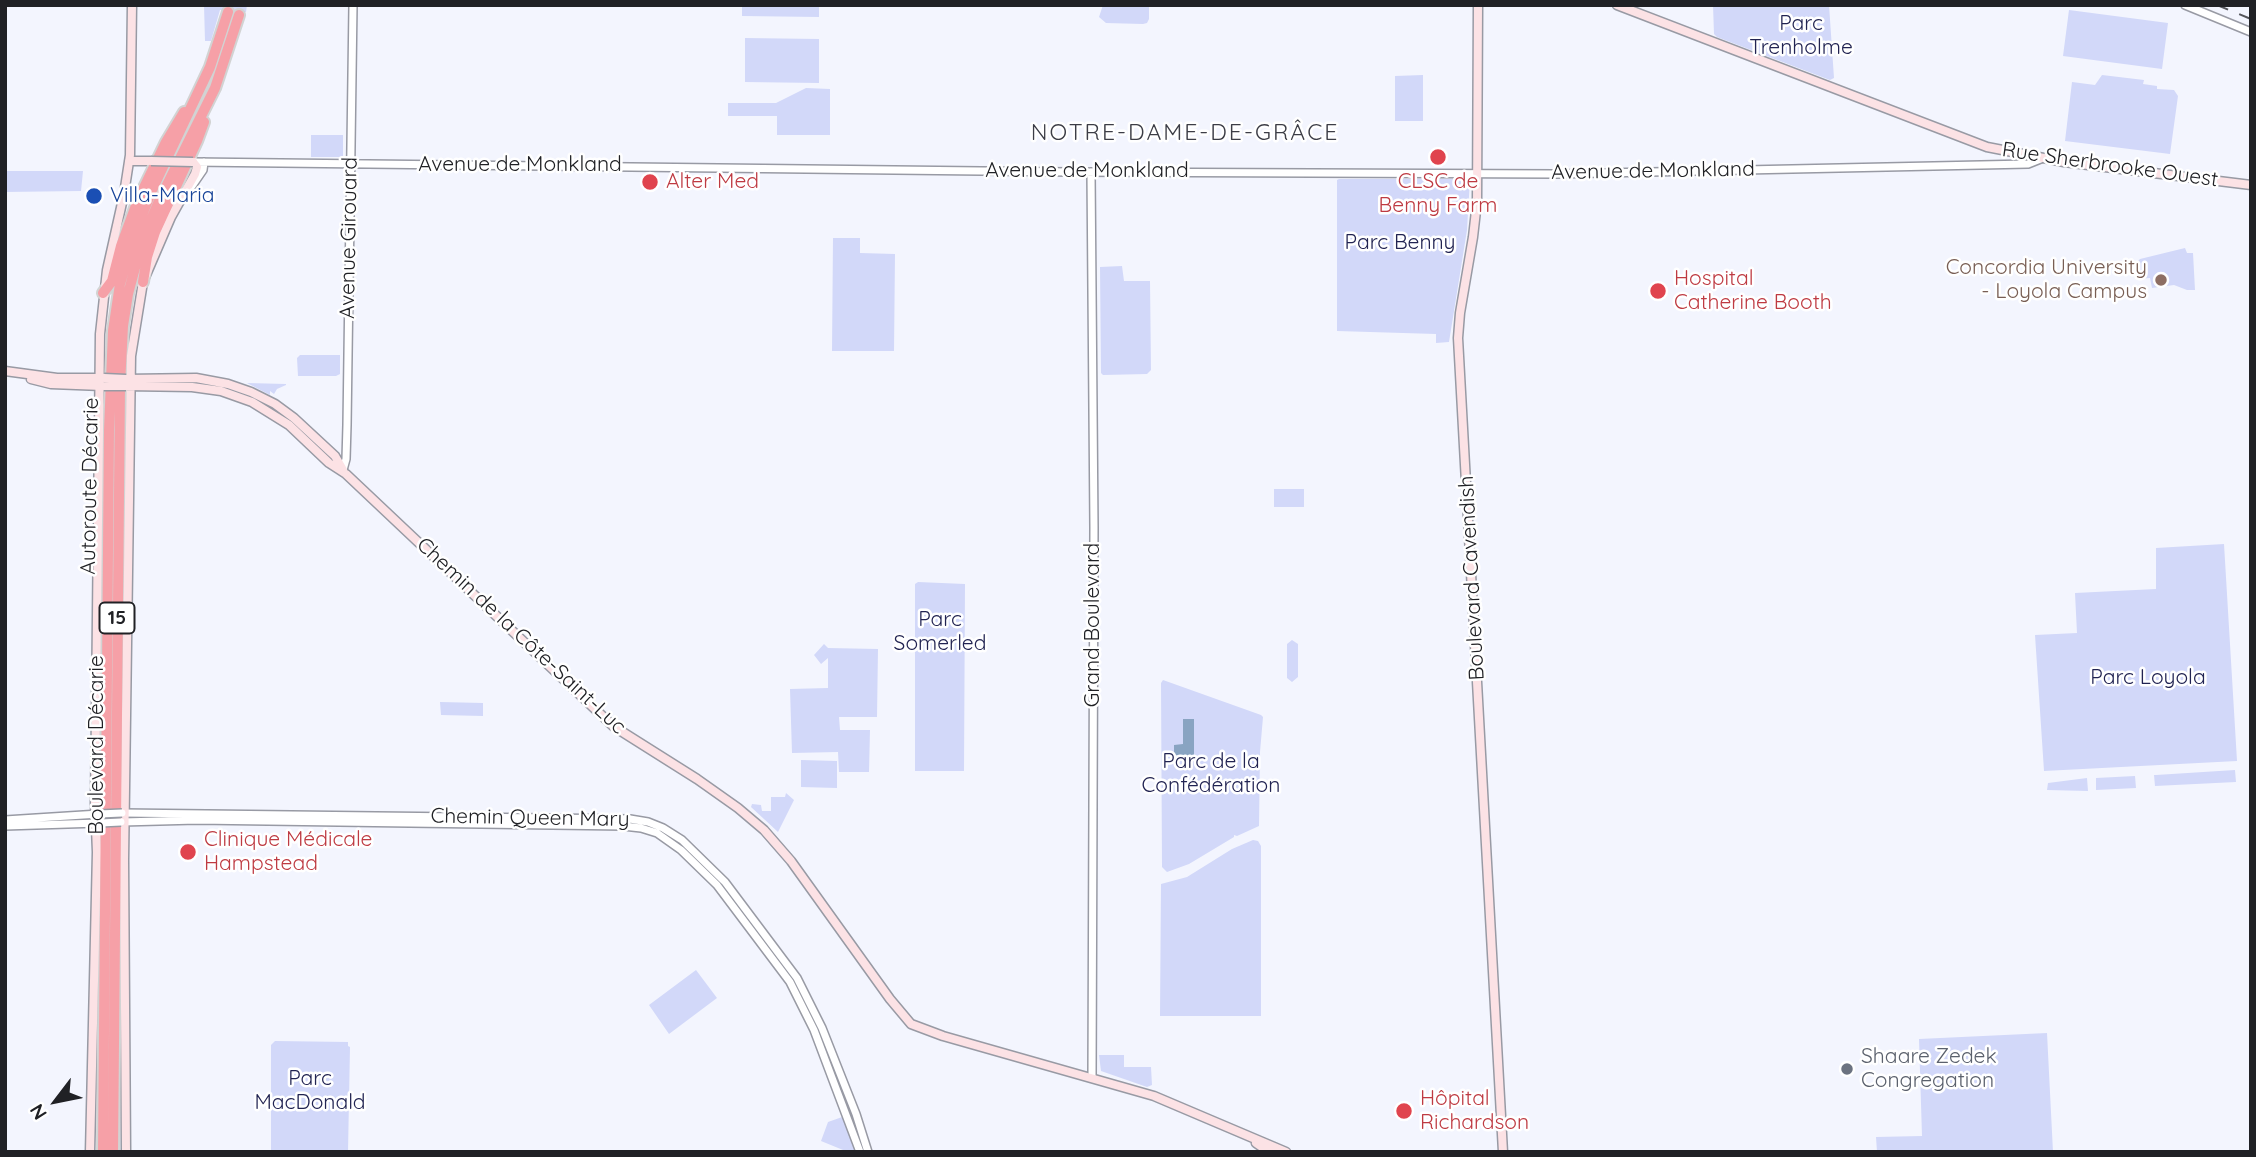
<!DOCTYPE html>
<html>
<head>
<meta charset="utf-8">
<style>
	body { margin:0 }
	#map { position:relative; width:2256px; height:1157px; overflow:hidden; background:#f3f5fe; font-family:Quicksand,sans-serif }
	canvas { display:block }
	.frame { position:absolute; inset:0; border:7px solid #202125; pointer-events:none }
	.north { position:absolute; left:21px; top:1066px; width:70px; height:70px; -webkit-text-stroke:5px #fff; paint-order:stroke; rotate:238deg; font-size:19px; font-weight:700; line-height:28px; text-align:center; color:#202125 }
	.north::after { content:''; display:block; margin:auto; width:24px; height:32px; background:#202125; clip-path:polygon(50% 0,100% 100%,50% 72%,0 100%) }
</style>
</head>
<body>
<div id="map">
<canvas width="2256" height="1157"></canvas>
<div class="frame"></div>
<div class="north">N</div>
</div>
<script>
const ctx = document.querySelector('canvas').getContext('2d');
ctx.lineJoin = 'round';
function fillPath(path, color) {
  ctx.fillStyle = color;
  ctx.fill(path, 'evenodd');
}
function poly(rows) {
  const path = new Path2D();
  for (const r of rows) {
    path.moveTo(r[0], r[1]);
    for (let i = 2; i < r.length; i += 2) path.lineTo(r[i], r[i + 1]);
  }
  return path;
}
function trace(path, color, width, dash) {
  ctx.strokeStyle = color;
  ctx.lineWidth = width;
  ctx.lineCap = dash ? 'butt' : 'round';
  ctx.setLineDash(dash || []);
  ctx.stroke(path);
}
function write(font, color, halo, rows, align = 'center') {
  ctx.font = font + ' Quicksand,sans-serif';
  ctx.lineWidth = 5;
  ctx.setLineDash([]);
  ctx.textBaseline = 'middle';
  ctx.strokeStyle = halo;
  ctx.fillStyle = color;
  for (const [text, x, y, turn = 0] of rows) {
    ctx.save();
    ctx.translate(x, y);
    ctx.rotate((+turn || 0) * Math.PI / 180);
    ctx.textAlign = isNaN(turn) ? turn : align;
    if (halo) ctx.strokeText(text, 0, 0);
    ctx.fillText(text, 0, 0);
    ctx.restore();
  }
}
const green = poly([
	[204,5,247,5,246,12,220,10,211,41,205,41],
	[742,5,819,5,819,17,742,16],
	[1103,5,1149,5,1149,19,1147,23,1143,24,1106,23,1099,17],
	[1713,5,1829,5,1834,78,1830,80,1717,37,1714,34],
	[2069,10,2168,23,2162,69,2063,56],
	[745,38,819,39,819,83,745,82],
	[1423,75,1423,121,1395,121,1395,76],
	[2102,75,2144,80,2143,84,2157,86,2157,89,2174,90,2178,96,2170,154,2065,141,2072,82,2095,85],
	[806,88,830,89,830,135,777,135,777,116,728,116,728,103,776,103],
	[311,135,343,135,343,157,311,157],
	[5,171,83,171,81,191,5,192],
	[1339,179,1470,179,1467,230,1449,342,1436,343,1436,334,1337,331,1337,180],
	[833,238,860,238,860,253,895,254,894,351,832,351],
	[2185,248,2187,253,2193,253,2195,290,2187,290,2174,285,2152,288,2150,278,2136,279,2135,264,2140,259],
	[1122,266,1124,281,1150,281,1151,370,1147,374,1103,375,1101,373,1100,267],
	[300,355,340,355,340,374,336,376,298,376,297,358],
	[247,383,286,384,286,385,277,389,274,394,270,391,270,395],
	[1274,489,1304,489,1304,507,1274,507],
	[2224,544,2237,761,2044,771,2035,635,2077,633,2075,593,2156,589,2156,548],
	[918,582,965,584,964,771,915,771,915,584],
	[1292,640,1298,644,1298,677,1292,682,1287,678,1287,644],
	[824,644,828,648,878,649,877,717,839,717,840,730,870,730,869,772,839,772,838,752,792,753,790,689,828,688,828,658,821,664,814,655],
	[1163,680,1261,715,1263,717,1260,752,1259,826,1237,836,1234,835,1234,837,1189,864,1167,872,1162,867,1161,683],
	[440,702,483,703,483,716,441,715],
	[801,760,837,761,837,788,801,787],
	[2235,770,2236,782,2155,786,2154,775,2156,775],
	[2135,776,2136,788,2096,790,2096,778],
	[2087,778,2088,791,2047,790,2048,783],
	[786,793,794,800,778,832,751,807,752,804,761,805,762,811,771,811,771,797,785,797],
	[1253,840,1258,841,1261,846,1261,1016,1160,1016,1161,884,1187,877,1232,849],
	[696,970,717,998,669,1034,649,1005],
	[2047,1033,2053,1152,1877,1152,1876,1137,1922,1136,1919,1039],
	[275,1041,348,1042,348,1046,350,1047,348,1152,271,1152,271,1045],
	[1099,1055,1124,1055,1124,1067,1151,1067,1152,1085,1147,1087,1101,1071],
	[845,1116,857,1152,848,1152,821,1141,828,1122]
]);
const water = poly([
	[1183,719,1194,719,1194,756,1174,755,1174,745,1183,744]
]);
const tertiary = poly([
	[2185,5,2251,32],
	[193,162,1069,172,1556,174,2028,164,2043,158],
	[1091,172,1094,528,1092,1077],
	[192,186,203,170,204,162],
	[343,470,346,459,347,425,353,5],
	[122,813,630,819,648,822,663,828,682,840,725,882,797,978,822,1028,856,1114,868,1152],
	[5,820,99,814],
	[122,822,197,820,623,826,641,828,657,833,681,850,717,885,790,982,814,1030,860,1152],
	[5,826,99,823]
]);
const secondary = poly([
	[1478,5,1477,202,1473,237,1460,313,1458,338,1503,1152],
	[1617,5,1987,147,2064,162,2251,185],
	[129,161,151,161],
	[5,371,57,378,103,378],
	[31,379,51,384,102,386],
	[126,379,196,378,228,384,251,392,275,404,294,418,335,456,343,470],
	[126,386,192,387,221,391,252,402,289,425,329,463,346,474,613,726,697,779,738,808,764,830,791,861,890,999,911,1024,943,1036,1154,1096,1286,1152],
	[1256,1143,1269,1152],
	[90,1152,97,852,95,804,100,334,107,270,124,194,130,155,132,5],
	[126,1152,124,860,131,356,143,282,171,217,195,174,197,167,193,162]
]);
const motorway = poly([
	[143,282,147,257,155,232,197,141,204,122],
	[103,293,112,281,121,246,138,200,166,142,184,112],
	[103,1152,109,430,113,331,120,284,135,233,152,190,210,67,228,12],
	[113,1152,120,385,123,326,128,294,143,238,159,201,215,88,239,15]
]);
const rail = poly([
	[2217,5,2251,19]
]);
const tertiaryBridge = poly([
	[99,814,122,813],
	[100,823,121,822]
]);
const secondaryBridge = poly([
	[151,161,193,162],
	[104,378,126,379],
	[104,386,126,386]
]);
const markers = [
	[1438,157,9,"#e0444e"],
	[650,182,9,"#e0444e"],
	[94,196,9,"#1a4fb4"],
	[2161,280,7,"#8d6e63"],
	[1658,291,9,"#e0444e"],
	[188,852,9,"#e0444e"],
	[1847,1069,7,"#6b7280"],
	[1404,1111,9,"#e0444e"]
];
const shields = [
	[117,618,35]
];
const shieldNames = [
	["15",117,618]
];
const parkNames = [
	["Parc",1801,24],
	["Trenholme",1801,48],
	["Parc Benny",1400,243],
	["Parc",940,620],
	["Somerled",940,644],
	["Parc Loyola",2148,678],
	["Parc de la",1211,762],
	["Confédération",1211,786],
	["Parc",310,1079],
	["MacDonald",310,1103]
];
const streetNames = [
	["Avenue de Monkland",520,165],
	["Rue Sherbrooke Ouest",2110,165,8],
	["Avenue de Monkland",1087,171],
	["Avenue de Monkland",1653,171,-1],
	["Avenue Girouard",349,238,-89],
	["Autoroute Décarie",90,486,-89],
	["Boulevard Cavendish",1472,578,-93],
	["Grand Boulevard",1093,625,-90],
	["Chemin de la Côte-Saint-Luc",521,636,43],
	["Boulevard Décarie",97,745,-90],
	["Chemin Queen Mary",530,818,1]
];
const healthNames = [
	["Alter Med",666,182],
	["CLSC de",1438,182,"center"],
	["Benny Farm",1438,206,"center"],
	["Hospital",1674,279],
	["Catherine Booth",1674,303],
	["Clinique Médicale",204,840],
	["Hampstead",204,864],
	["Hôpital",1420,1099],
	["Richardson",1420,1123]
];
const transitNames = [
	["Villa-Maria",110,196]
];
const educationNames = [
	["Concordia University",2147,268],
	["- Loyola Campus",2147,292]
];
const worshipNames = [
	["Shaare Zedek",1861,1057],
	["Congregation",1861,1081]
];
const neighbourhoodNames = [
	["NOTRE-DAME-DE-GRÂCE",1185,133]
];
fillPath(green, '#d2d8f9');
fillPath(water, '#89a4c2');
trace(tertiary, '#989aa4', 10);
trace(secondary, '#989aa4', 11);
trace(motorway, '#d2d3d3', 14);
trace(tertiary, '#fff', 7);
trace(secondary, '#fce2e5', 8);
trace(motorway, '#f6a0a7', 10);
trace(rail, '#54555b', 2, [12, 12]);
trace(tertiaryBridge, '#989aa4', 10, []);
trace(secondaryBridge, '#989aa4', 11, []);
trace(tertiaryBridge, '#fff', 7);
trace(secondaryBridge, '#fce2e5', 8);
for (const [x, y, r, color] of markers) {
  const dot = new Path2D();
  dot.arc(x, y, r, 0, 2 * Math.PI);
  ctx.fillStyle = color;
  ctx.fill(dot);
  trace(dot, '#fff', 2.5);
}
for (const [x, y, w] of shields) {
  const box = new Path2D();
  box.roundRect(x - w / 2, y - 15.5, w, 31, 5);
  ctx.fillStyle = '#fff';
  ctx.fill(box);
  trace(box, '#202125', 2);
}
write('bold 19px', '#202125', null, shieldNames);
write('21px', '#212352', '#fff', parkNames);
write('21px', '#202125', '#fff', streetNames);
write('21px', '#be3a42', '#fff', healthNames, 'left');
write('21px', '#164399', '#fff', transitNames, 'left');
write('21px', '#785e54', '#fff', educationNames, 'right');
write('21px', '#5b616d', '#fff', worshipNames, 'left');
ctx.letterSpacing = '2px';
write('23px', '#3c3d46', '#fff', neighbourhoodNames);
ctx.letterSpacing = '0px';
</script>
</body>
</html>
